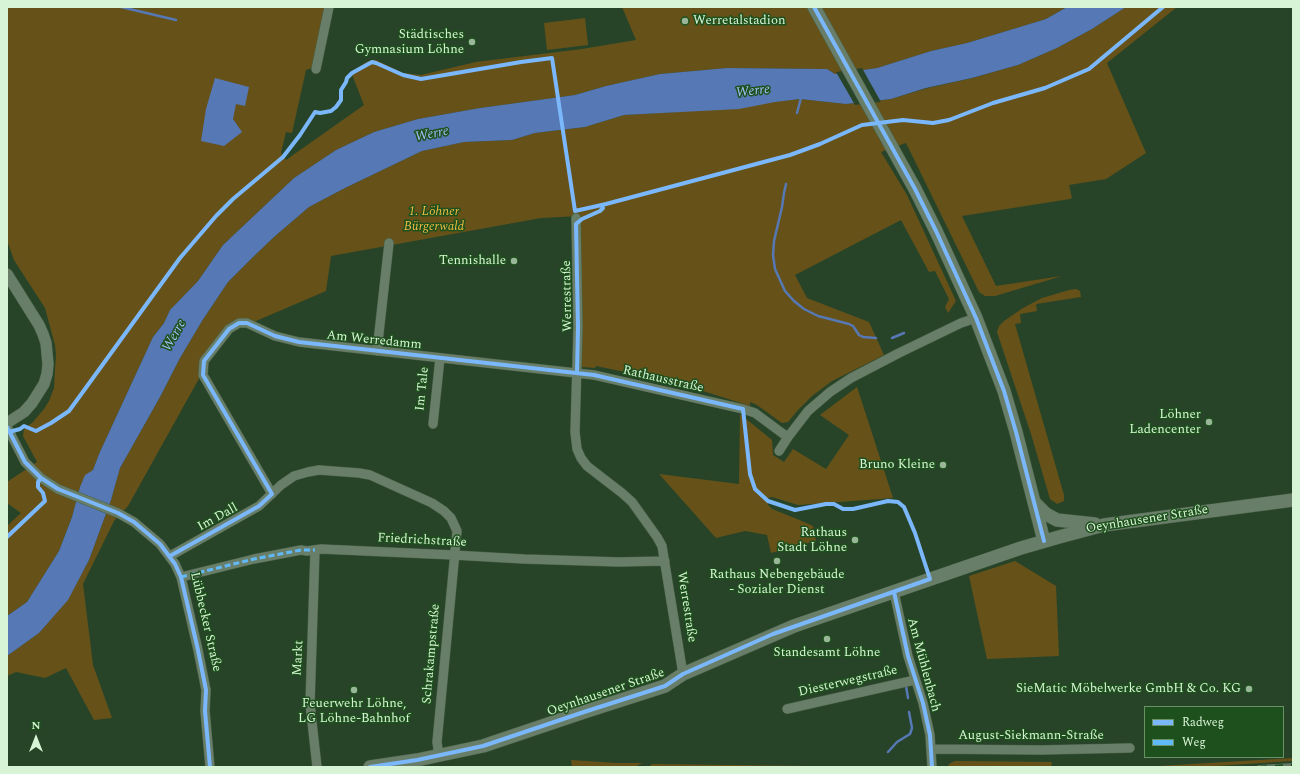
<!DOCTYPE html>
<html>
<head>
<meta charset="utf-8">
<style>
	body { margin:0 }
	#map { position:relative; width:1300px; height:774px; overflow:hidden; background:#284428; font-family:Spectral,serif }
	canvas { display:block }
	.frame { position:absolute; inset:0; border:8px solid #d8f4d6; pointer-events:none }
	.legend { position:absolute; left:1144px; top:706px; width:140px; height:52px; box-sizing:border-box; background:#1d501c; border:1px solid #689266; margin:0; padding:5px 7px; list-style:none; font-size:12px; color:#d8f4d6 }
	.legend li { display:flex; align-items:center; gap:8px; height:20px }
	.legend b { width:20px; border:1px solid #689266 }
	.north { position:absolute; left:16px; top:718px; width:40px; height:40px; -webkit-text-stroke:3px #1d501c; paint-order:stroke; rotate:0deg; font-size:11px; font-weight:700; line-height:16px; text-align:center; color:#d8f4d6 }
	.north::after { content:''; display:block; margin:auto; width:14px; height:18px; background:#d8f4d6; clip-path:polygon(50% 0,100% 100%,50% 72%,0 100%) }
</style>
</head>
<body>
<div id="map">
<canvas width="1300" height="774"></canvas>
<div class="frame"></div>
<ul class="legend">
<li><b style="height:5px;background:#7ab7fb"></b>Radweg</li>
<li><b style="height:5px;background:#60bafa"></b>Weg</li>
</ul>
<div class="north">N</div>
</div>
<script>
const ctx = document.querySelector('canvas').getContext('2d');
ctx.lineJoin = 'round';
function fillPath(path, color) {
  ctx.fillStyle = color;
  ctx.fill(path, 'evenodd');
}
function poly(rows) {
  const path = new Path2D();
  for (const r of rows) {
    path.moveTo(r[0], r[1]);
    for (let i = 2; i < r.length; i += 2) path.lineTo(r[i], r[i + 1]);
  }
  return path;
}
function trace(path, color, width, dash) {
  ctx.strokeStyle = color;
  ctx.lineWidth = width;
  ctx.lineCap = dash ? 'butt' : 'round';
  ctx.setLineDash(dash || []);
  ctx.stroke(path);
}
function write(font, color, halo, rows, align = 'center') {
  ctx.font = font + ' Spectral,serif';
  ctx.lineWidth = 3;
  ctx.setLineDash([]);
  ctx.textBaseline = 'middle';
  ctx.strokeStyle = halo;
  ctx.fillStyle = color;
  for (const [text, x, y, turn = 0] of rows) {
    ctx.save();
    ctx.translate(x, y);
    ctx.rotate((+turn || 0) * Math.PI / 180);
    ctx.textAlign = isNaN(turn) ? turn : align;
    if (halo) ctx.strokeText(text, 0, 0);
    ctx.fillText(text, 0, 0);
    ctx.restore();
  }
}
const green = poly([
	[7,7,332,7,312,68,306,70,292,133,286,132,281,153,286,160,364,105,351,72,368,61,376,60,403,73,421,75,476,62,582,49,636,40,622,7,1067,7,1046,19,967,43,931,51,877,68,835,74,827,69,727,68,660,74,606,86,575,95,480,108,418,119,374,132,336,150,294,178,223,245,198,281,170,310,164,323,153,337,99,454,93,470,80,487,72,517,59,551,27,602,7,616,7,526,21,513,7,503,7,482,37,462,23,436,24,429,33,422,44,409,49,401,54,388,56,354,55,345,45,308,14,260,8,243,7,234],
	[1126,7,1177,7,1107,63,1146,153,1106,179,1069,185,1072,198,1070,199,962,216,996,286,1062,276,995,296,985,296,979,292,906,143,881,152,907,195,956,301,948,313,945,307,949,299,935,271,929,272,901,220,795,275,807,298,869,322,884,355,832,381,812,396,798,410,788,422,782,423,757,405,750,402,750,406,700,390,630,373,596,366,595,368,581,367,579,216,541,218,331,256,326,291,256,321,246,322,232,329,203,366,201,375,128,506,114,521,83,584,93,665,112,718,94,720,66,668,45,678,16,672,7,676,7,656,39,633,68,599,89,560,111,500,120,468,160,397,180,358,202,321,228,282,252,258,274,237,309,207,345,188,422,151,464,142,512,140,535,133,585,127,624,115,677,112,800,99,846,104,891,99,928,88,973,78,1018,65,1057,48,1092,29],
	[585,18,588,45,547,50,544,23],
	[1076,289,1080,291,1081,297,1036,304,1037,311,1020,314,1021,323,1015,324,1064,495,1064,501,1057,504,1050,499,1031,434,997,332,999,326,1004,321,1023,308,1042,298,1069,290],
	[857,387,893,498,798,505,772,497,768,498,768,505,772,509,797,519,813,526,816,541,771,553,767,535,745,531,716,538,659,474,739,484,740,414,772,440,773,455,784,462,793,449,826,469,849,435,820,415],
	[1015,561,1056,586,1059,656,987,659,969,576],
	[1293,758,1293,761,1200,767,1142,767],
	[571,760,616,763,642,763,635,767,572,767],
	[955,761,1052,762,1051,767,948,767,949,764],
	[652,764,810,766,830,767,649,767]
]);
const water = poly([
	[1067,7,1126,7,1092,29,1057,48,1018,65,972,78,926,88,891,99,846,104,800,99,775,102,739,109,624,115,585,127,535,133,512,140,464,142,422,151,345,188,309,207,274,237,252,258,228,282,202,321,180,358,160,397,120,468,111,500,89,560,68,600,39,633,7,656,7,616,27,602,59,551,72,517,80,487,85,475,93,470,99,454,153,337,164,323,170,310,198,281,223,245,294,178,336,150,374,132,418,119,480,108,575,95,606,86,660,74,727,68,827,69,835,74,877,68,931,51,967,43,1046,19],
	[215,78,249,87,245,106,236,104,233,119,242,132,224,146,201,141,206,109]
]);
const pier = poly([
	[862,68,881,102,855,105,836,72]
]);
const stream = poly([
	[121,7,176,20],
	[797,113,801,98],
	[786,184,784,193,782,207,774,241,773,255,775,269,785,291,794,301,804,309,818,316,849,324,853,326,859,335,863,337,876,338],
	[892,338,904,333],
	[906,686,908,698],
	[888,752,897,742,910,734,912,728,909,712]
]);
const minor = poly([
	[316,69,329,7],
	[576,218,578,328,575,432,577,449,581,458,587,466,622,493,632,502,657,537,662,546,683,674],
	[377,351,389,243],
	[433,424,440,358],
	[7,427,25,462,41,478,58,489,118,513,134,522,160,544,175,564,181,577,198,650,206,690,205,711,210,767],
	[779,451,788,437,808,411,830,392,851,378,899,353,961,323,976,318],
	[272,494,203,375,204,361,229,329,239,323,247,323,275,336,299,342,594,375,743,409,755,413,782,433,788,437],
	[315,550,310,704,317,767],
	[170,556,259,506,281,485,294,476,308,472,319,470,359,473,370,475,432,503,444,511,451,518,457,531,437,742,439,756],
	[181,577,254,559,301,550,307,551,321,549,453,555,524,559,619,562,665,561],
	[894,592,908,656,923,703,930,735,932,767],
	[787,709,915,680],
	[931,749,1041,750,1130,748]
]);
const tertiary = poly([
	[7,274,39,325,43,334,46,343,48,364,47,374,44,384,32,403,24,412,7,423]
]);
const secondary = poly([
	[814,7,915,189,936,231,976,318,1004,391,1016,432,1044,541],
	[1035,503,1046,514,1057,520,1095,524],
	[370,767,417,760,483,746,584,712,665,686,683,674,794,626,1021,548,1059,537,1104,525,1293,500]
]);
const rail = poly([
	[1259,767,1293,765]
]);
const quiet = poly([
	[181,577,254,559,301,550,315,550]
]);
const cycleway = poly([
	[814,7,915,189,936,231,976,318,1004,391,1016,432,1044,541],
	[577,372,578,328,576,224,582,219,600,211,603,208],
	[7,427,25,462,41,478,58,489,118,513,134,522,160,544,175,564,181,577,198,650,206,690,205,711,210,767],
	[9,432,20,429,24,426,36,431,51,423,69,411,180,258,216,216,233,199,283,157,300,135,315,112,320,113,331,111,336,107,341,100,341,90,346,82,347,78,352,73,372,62,376,63,403,75,421,79,521,62,552,58,575,211,606,204,790,155,820,144,862,125,903,120,933,123,949,120,993,103,1045,88,1089,69,1163,7],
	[7,537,45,501,43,493,38,487,38,482,41,478],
	[170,556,259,506,272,494,203,375,204,361,229,329,239,323,247,323,275,336,299,342,594,375,743,409,750,474,755,489,768,501,795,510,826,504,834,504,843,509,853,509,888,501,898,502,904,507,915,533,930,579,773,634,683,674,665,686,584,712,483,746,417,760,370,767],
	[894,592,908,656,923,703,930,735,932,767]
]);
const markers = [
	[685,21,4,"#9ab699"],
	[472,42,4,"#9ab699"],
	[514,261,4,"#9ab699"],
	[1209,422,4,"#9ab699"],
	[943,465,4,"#9ab699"],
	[855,540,4,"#9ab699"],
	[777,561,4,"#9ab699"],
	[827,639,4,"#9ab699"],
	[1249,689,4,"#9ab699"],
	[354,690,4,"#9ab699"]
];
const poiNames = [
	["Werretalstadion",693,21,"left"],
	["Städtisches",464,35],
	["Gymnasium Löhne",464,50],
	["Tennishalle",506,261],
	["Löhner",1201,415],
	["Ladencenter",1201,430],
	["Bruno Kleine",935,465],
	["Rathaus",847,533],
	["Stadt Löhne",847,548],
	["Rathaus Nebengebäude",777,575,"center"],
	["- Sozialer Dienst",777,590,"center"],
	["Standesamt Löhne",827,653,"center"],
	["SieMatic Möbelwerke GmbH & Co. KG",1241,689],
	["Feuerwehr Löhne,",354,704,"center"],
	["LG Löhne-Bahnhof",354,719,"center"]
];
const parkNames = [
	["1. Löhner",434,212],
	["Bürgerwald",434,227]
];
const streetNames = [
	["Werrestraße",568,296,-91],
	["Am Werredamm",374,341,6],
	["Rathausstraße",663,380,13],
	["Im Tale",423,389,-84],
	["Im Dall",218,518,-29],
	["Oeynhausener Straße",1147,520,-9],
	["Friedrichstraße",422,541,3],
	["Werrestraße",686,607,81],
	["Lübbecker Straße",205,622,77],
	["Schrakampstraße",432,654,-85],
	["Markt",299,658,-87],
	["Am Mühlenbach",923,665,75],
	["Diesterwegstraße",848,682,-13],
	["Oeynhausener Straße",606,693,-19],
	["August-Siekmann-Straße",1031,736]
];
const waterNames = [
	["Werre",753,92,-7],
	["Werre",432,135,-11],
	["Werre",175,336,-61]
];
fillPath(green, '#665219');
fillPath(water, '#5678b4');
fillPath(pier, '#284428');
trace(stream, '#5678b4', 2.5);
trace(minor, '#486148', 10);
trace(tertiary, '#486148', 12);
trace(secondary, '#486148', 14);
trace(minor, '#697e68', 9);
trace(tertiary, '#697e68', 11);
trace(secondary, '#697e68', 13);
trace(rail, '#647a64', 4);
trace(rail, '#1d501c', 2.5, [8]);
trace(quiet, '#60bafa', 3, [6, 3]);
trace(cycleway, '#7ab7fb', 4);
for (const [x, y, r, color] of markers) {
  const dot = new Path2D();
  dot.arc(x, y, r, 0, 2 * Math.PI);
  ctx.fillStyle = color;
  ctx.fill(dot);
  trace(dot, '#1d501c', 1.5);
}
write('13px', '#d8f4d6', '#1d501c', poiNames, 'right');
write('italic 13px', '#f0ba44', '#1d501c', parkNames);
write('13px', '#d8f4d6', '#1d501c', streetNames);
write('italic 14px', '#a3c0f8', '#1d501c', waterNames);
</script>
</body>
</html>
